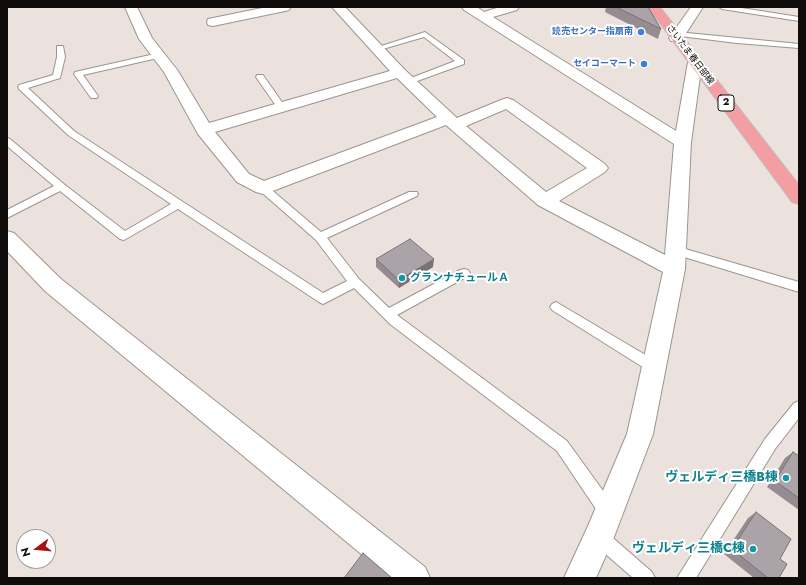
<!DOCTYPE html>
<html>
<head>
<meta charset="utf-8">
<style>
	body { margin:0 }
	#map { position:relative; width:806px; height:585px; overflow:hidden; background:#ece2dd; font-family:Jost,sans-serif }
	canvas { display:block }
	.frame { position:absolute; inset:0; border:8px solid #100c0b; pointer-events:none }
	.north { position:absolute; left:16px; top:529px; width:40px; height:40px; box-sizing:border-box; background:#fff; border:1px solid #9f9e9d; border-radius:50%; rotate:254deg; font-size:11px; font-weight:700; line-height:16px; text-align:center; color:#100c0b }
	.north::after { content:''; display:block; margin:auto; width:14px; height:18px; background:#a71211; clip-path:polygon(50% 0,100% 100%,50% 72%,0 100%) }
</style>
</head>
<body>
<div id="map">
<canvas width="806" height="585"></canvas>
<div class="frame"></div>
<div class="north">N</div>
</div>
<script>
const ctx = document.querySelector('canvas').getContext('2d');
ctx.lineJoin = 'round';
function poly(rows) {
  const path = new Path2D();
  for (const r of rows) {
    path.moveTo(r[0], r[1]);
    for (let i = 2; i < r.length; i += 2) path.lineTo(r[i], r[i + 1]);
  }
  return path;
}
function trace(path, color, width, dash) {
  ctx.strokeStyle = color;
  ctx.lineWidth = width;
  ctx.lineCap = dash ? 'butt' : 'round';
  ctx.setLineDash(dash || []);
  ctx.stroke(path);
}
function fillPath(path, color) {
  ctx.fillStyle = color;
  ctx.fill(path, 'evenodd');
}
function write(font, color, halo, rows, align = 'center') {
  ctx.font = font + ' Jost,"Noto Sans JP",sans-serif';
  ctx.lineWidth = 4;
  ctx.setLineDash([]);
  ctx.textBaseline = 'middle';
  ctx.strokeStyle = halo;
  ctx.fillStyle = color;
  for (const [text, x, y, turn = 0] of rows) {
    ctx.save();
    ctx.translate(x, y);
    ctx.rotate((+turn || 0) * Math.PI / 180);
    ctx.textAlign = isNaN(turn) ? turn : align;
    if (halo) ctx.strokeText(text, 0, 0);
    ctx.fillText(text, 0, 0);
    ctx.restore();
  }
}
const service = poly([
	[719,7,735,7,799,17,799,21,722,9,719,7],
	[425,32,464,60,464,64,409,84,406,84,406,80,455,61,424,37,376,51,372,49,425,32],
	[677,32,799,44,799,48,737,43,680,36,677,36,677,32],
	[57,46,63,46,65,57,60,78,28,88,74,131,323,293,347,281,316,240,259,190,258,188,259,186,267,186,321,232,409,192,417,192,418,194,417,196,327,238,359,279,389,308,460,270,464,269,468,270,470,273,468,276,397,315,567,441,614,506,616,512,614,518,608,520,602,518,557,451,390,324,354,288,327,302,323,304,319,302,178,209,124,240,120,239,60,191,7,218,7,210,54,186,7,146,7,138,10,139,65,185,125,231,171,204,68,135,19,89,18,87,19,85,53,75,57,57,57,46],
	[159,53,163,55,162,57,83,75,98,96,97,98,91,98,74,74,75,72,159,53],
	[257,75,263,75,286,108,285,110,279,110,256,77,257,75],
	[675,246,799,282,799,292,671,253,669,250,671,247,675,246],
	[556,302,659,363,661,367,659,371,654,373,649,371,552,310,550,307,552,304,556,302],
	[799,401,799,418,775,449,696,578,677,578,765,439,794,403,799,401],
	[599,529,605,531,652,572,655,578,633,578,593,543,591,537,593,531,599,529]
]);
const minor = poly([
	[125,7,137,7,152,38,178,71,209,123,390,71,332,7,345,7,405,70,457,118,501,100,507,98,513,100,605,164,608,168,605,172,559,201,665,255,674,144,464,10,462,7,477,7,484,12,500,7,519,7,517,10,493,17,676,131,688,62,690,59,695,58,700,59,702,62,691,142,685,269,653,434,614,537,596,578,564,578,588,526,627,434,663,272,538,205,446,125,270,192,263,194,256,192,237,182,198,134,164,72,139,39,125,7],
	[397,78,437,117,264,181,249,174,215,132,397,78],
	[506,109,587,168,546,192,466,126,506,109],
	[267,7,291,7,289,10,285,11,213,26,208,25,207,22,208,19,267,7],
	[691,7,703,7,681,41,671,41,669,38,691,7],
	[7,231,14,233,61,279,425,567,430,578,390,578,45,291,7,251,7,231]
]);
const primary = poly([
	[648,7,660,7,799,185,799,204,792,202,648,7]
]);
const wall = poly([
	[606,7,648,7,661,29,658,39,605,12],
	[376,259,433,267,399,288,376,267],
	[793,452,799,456,799,510,767,487,785,458],
	[756,512,780,559,779,578,754,578,724,554,748,518]
]);
const shadedWall = poly([
	[434,259,433,267,399,288,399,280]
]);
const building = poly([
	[616,7,648,7,661,29,616,7],
	[410,239,434,259,399,280,376,259,410,239],
	[793,452,799,456,799,498,775,481,793,452],
	[756,512,791,539,780,559,787,564,779,578,768,578,732,549,756,512],
	[363,553,392,578,344,578,363,553]
]);
const markers = [
	[641,32,4,"#3f7fe0"],
	[644,64,4,"#3f7fe0"],
	[402,278,4,"#0f9aa8"],
	[786,478,4,"#0f9aa8"],
	[753,549,4,"#0f9aa8"]
];
const farShopnames = [
	["読売センター指扇南",633,32],
	["セイコーマート",636,64]
];
const farStreetnames = [
	["さいたま春日部線",690,55,53]
];
const shields = [
	[726,103,16]
];
const shieldNames = [
	["2",726,103]
];
const cultureNames = [
	["グランナチュールＡ",410,278]
];
const nearCulturenames = [
	["ヴェルディ三橋B棟",778,478],
	["ヴェルディ三橋C棟",745,549]
];
trace(service, '#9d9490', 2);
trace(minor, '#9d9490', 2);
trace(primary, '#c1c0c0', 2);
fillPath(service, '#fff');
fillPath(minor, '#fff');
fillPath(primary, '#f39ea2');
fillPath(wall, '#948c91');
fillPath(shadedWall, '#787276');
fillPath(building, '#aca3a9');
trace(building, '#787276', 1);
for (const [x, y, r, color] of markers) {
  const dot = new Path2D();
  dot.arc(x, y, r, 0, 2 * Math.PI);
  ctx.fillStyle = color;
  ctx.fill(dot);
  trace(dot, '#fff', 1.5);
}
write('bold 9px', '#366cbe', '#fff', farShopnames, 'right');
write('9px', '#100c0b', '#fff', farStreetnames);
for (const [x, y, w] of shields) {
  const box = new Path2D();
  box.roundRect(x - w / 2, y - 8, w, 16, 3);
  ctx.fillStyle = '#fff';
  ctx.fill(box);
  trace(box, '#100c0b', 1);
}
write('bold 10px', '#100c0b', null, shieldNames);
write('bold 11px', '#0d838f', '#fff', cultureNames, 'left');
write('bold 13px', '#0d838f', '#fff', nearCulturenames, 'right');
</script>
</body>
</html>
